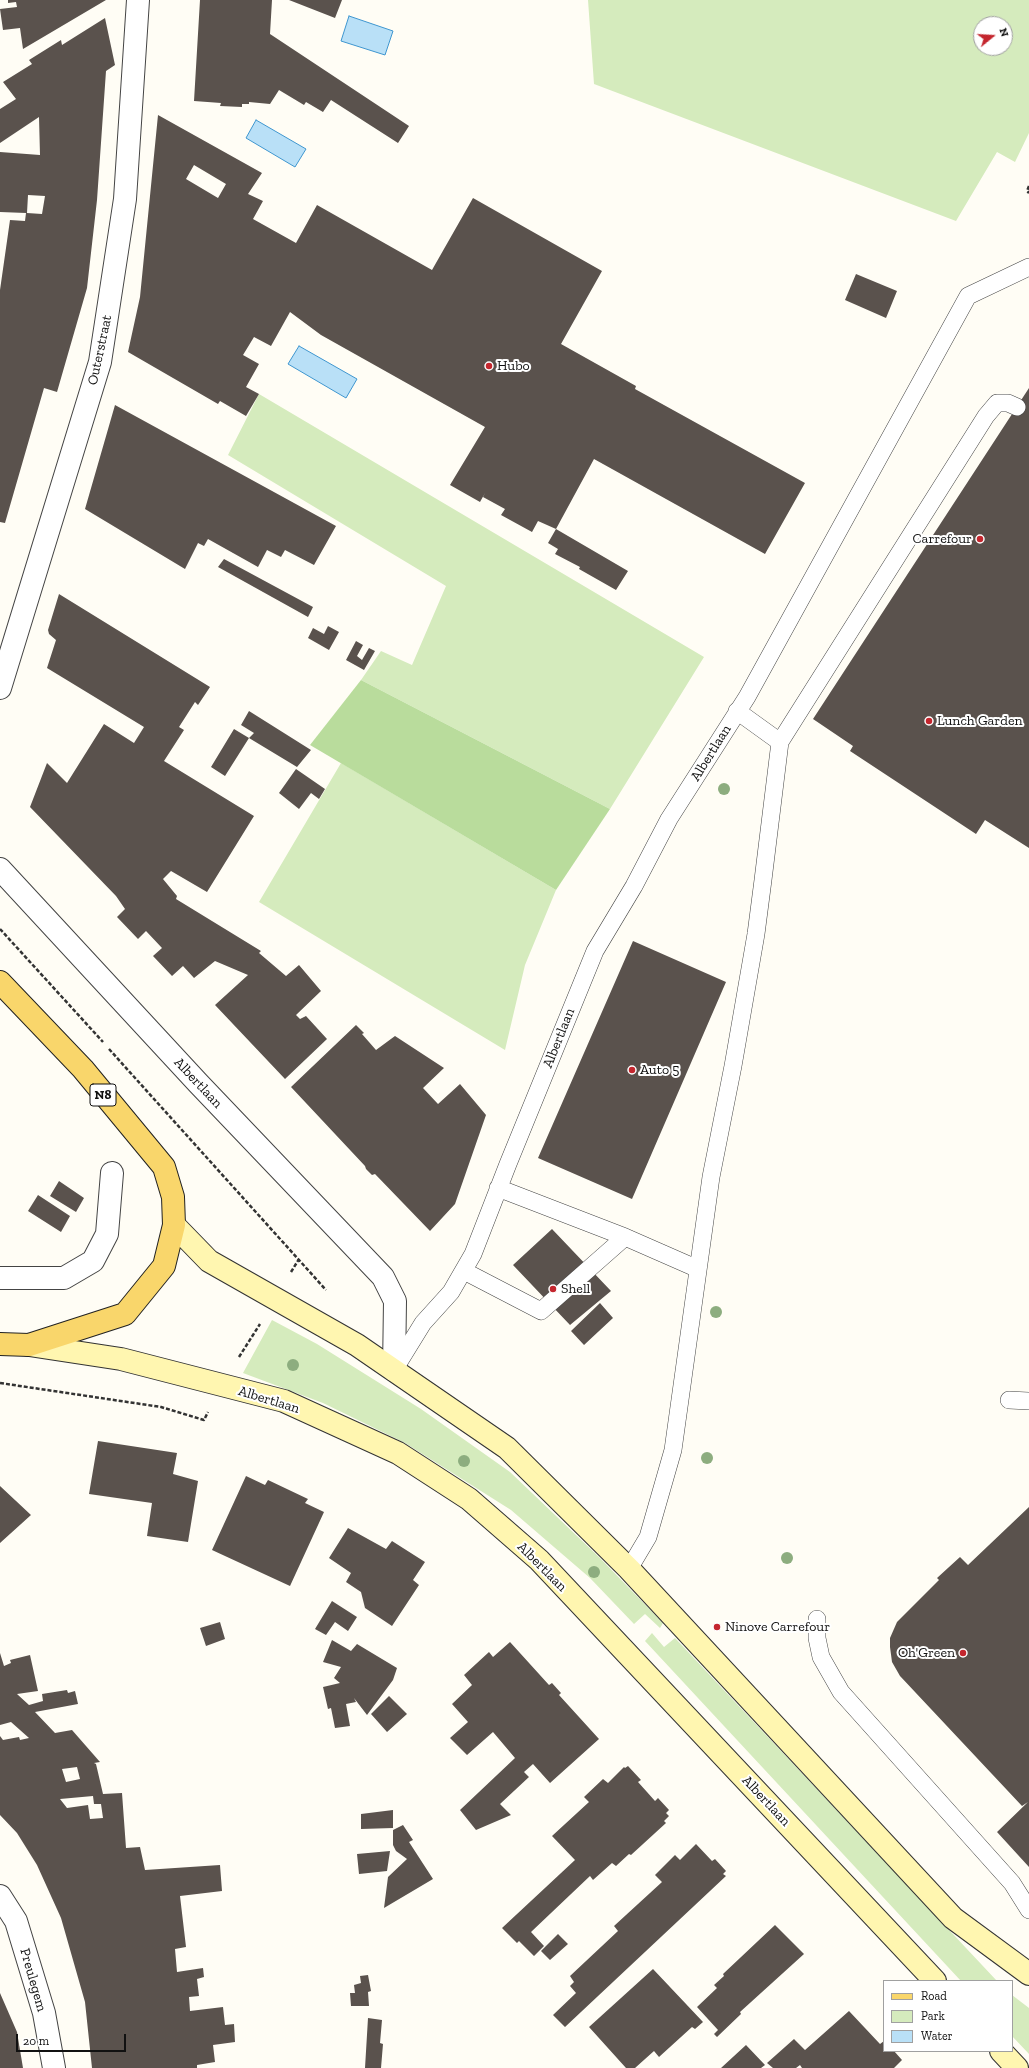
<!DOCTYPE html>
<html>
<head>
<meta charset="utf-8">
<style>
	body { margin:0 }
	#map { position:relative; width:1029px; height:2068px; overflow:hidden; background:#fffdf5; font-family:"Zilla Slab",serif }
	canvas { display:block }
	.legend { position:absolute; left:883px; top:1980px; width:130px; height:72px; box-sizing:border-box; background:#fff; border:1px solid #a0a0a0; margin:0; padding:5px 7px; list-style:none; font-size:12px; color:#111 }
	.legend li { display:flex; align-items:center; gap:8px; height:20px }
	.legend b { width:20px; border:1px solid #a0a0a0 }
	.north { position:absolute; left:973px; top:16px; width:40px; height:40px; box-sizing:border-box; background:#fff; border:1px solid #a0a0a0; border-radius:50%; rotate:72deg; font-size:11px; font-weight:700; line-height:16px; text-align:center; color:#111 }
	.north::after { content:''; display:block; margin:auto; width:14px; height:18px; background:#c4262e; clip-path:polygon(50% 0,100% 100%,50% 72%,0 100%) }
	.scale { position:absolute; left:16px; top:2034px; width:110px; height:18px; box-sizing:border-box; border:2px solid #111; border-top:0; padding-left:5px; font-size:12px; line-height:14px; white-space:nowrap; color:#111; -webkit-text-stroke:3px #fff; paint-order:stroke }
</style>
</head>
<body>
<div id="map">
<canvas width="1029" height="2068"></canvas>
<ul class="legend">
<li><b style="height:5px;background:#f9d66b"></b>Road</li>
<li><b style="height:11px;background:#d5ebbd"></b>Park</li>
<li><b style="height:11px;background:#b9e0f7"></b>Water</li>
</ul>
<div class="north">N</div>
<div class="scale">20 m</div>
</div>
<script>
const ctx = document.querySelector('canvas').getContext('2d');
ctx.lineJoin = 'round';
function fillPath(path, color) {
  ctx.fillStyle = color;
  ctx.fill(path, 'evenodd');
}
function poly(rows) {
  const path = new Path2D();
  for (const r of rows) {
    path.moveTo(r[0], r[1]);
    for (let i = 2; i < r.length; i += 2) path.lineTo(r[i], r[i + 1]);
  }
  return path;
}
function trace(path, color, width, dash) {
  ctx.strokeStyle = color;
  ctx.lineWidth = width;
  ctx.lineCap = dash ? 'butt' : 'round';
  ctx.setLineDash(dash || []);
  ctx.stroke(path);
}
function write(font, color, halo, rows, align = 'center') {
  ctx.font = font + ' "Zilla Slab",serif';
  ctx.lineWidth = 4;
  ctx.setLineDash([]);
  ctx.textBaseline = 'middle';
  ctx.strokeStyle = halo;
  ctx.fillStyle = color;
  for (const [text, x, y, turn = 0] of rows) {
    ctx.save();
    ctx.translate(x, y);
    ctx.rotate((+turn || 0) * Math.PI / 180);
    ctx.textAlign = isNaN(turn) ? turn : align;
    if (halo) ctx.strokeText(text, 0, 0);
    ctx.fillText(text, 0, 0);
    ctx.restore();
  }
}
const green = poly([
	[588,0,1029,0,1029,133,1015,162,997,152,956,221,594,84],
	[981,24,1005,24,1005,48,981,48],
	[259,394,704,657,610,809,361,680,381,651,412,665,446,586,228,455],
	[341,763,556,890,525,965,505,1050,259,902],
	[272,1320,317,1344,421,1409,510,1472,599,1557,663,1623,660,1628,645,1614,634,1624,590,1578,511,1510,405,1443,323,1403,243,1373],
	[652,1633,664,1647,675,1638,997,1981,961,1981,645,1641],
	[1012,1995,1029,2008,1029,2054,1012,2036]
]);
const forest = poly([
	[361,680,610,809,556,890,310,745]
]);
const water = poly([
	[349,16,393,31,385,55,341,41,349,16],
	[256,120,306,149,295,167,246,138,256,120],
	[299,346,357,379,346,398,288,364,299,346]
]);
const building = poly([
	[8,0,106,0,23,49,20,28,3,30,0,9,17,7,16,2,8,3],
	[200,0,272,0,270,34,409,126,398,143,331,100,323,112,306,102,304,105,279,90,270,104,249,102,249,104,242,104,242,107,220,106,221,103,194,101],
	[289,0,342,0,335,18],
	[105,18,115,65,106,71,97,200,87,288,57,392,44,388,5,523,0,522,0,290,10,220,25,221,26,213,0,212,0,152,40,155,39,117,0,143,0,109,16,99,3,82,32,64,29,60,61,40,62,45],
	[28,195,45,196,42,214,27,213],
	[158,115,262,173,248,194,263,201,253,219,296,243,317,205,432,270,473,198,602,271,561,344,636,386,635,389,805,483,765,554,594,459,556,529,538,521,532,532,501,515,505,509,483,497,485,493,480,502,450,485,485,427,321,335,290,312,271,346,254,337,243,355,259,364,246,387,259,394,246,416,220,401,218,404,128,352,140,297],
	[194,165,226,184,218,198,186,179],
	[856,274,897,291,886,318,845,300],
	[1029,388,1029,848,985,820,976,834,850,751,853,746,813,719],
	[115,405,336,526,314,565,285,550,281,557,267,550,258,567,208,539,204,546,198,543,185,569,85,509],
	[556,529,628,571,616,590,579,569,580,567,555,554,558,549,548,543],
	[224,559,313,607,308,617,218,567],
	[59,594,210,687,198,705,195,702,179,727,184,730,164,761,254,816,207,892,171,871,163,879,177,896,176,899,261,951,259,953,286,976,299,965,321,991,296,1015,300,1019,306,1016,327,1039,285,1079,215,1005,248,975,215,961,194,978,183,966,172,976,153,956,162,948,146,931,138,939,117,917,125,909,116,896,30,807,47,763,67,783,104,724,134,743,144,727,47,668,56,640,49,634,48,630],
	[328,626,339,632,329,650,308,638,313,628,324,634],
	[356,641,363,645,357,656,362,660,369,648,375,651,364,670,346,660],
	[249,711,311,750,297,767,249,738,254,733,241,725],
	[234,729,249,738,225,776,211,767],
	[296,769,325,789,319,799,311,793,299,809,279,793],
	[633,941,726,982,632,1199,538,1158],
	[356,1025,364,1033,362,1034,376,1050,395,1036,444,1068,423,1088,438,1104,460,1084,486,1115,455,1204,430,1231,375,1174,372,1175,366,1169,365,1166,291,1087],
	[59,1181,84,1198,76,1212,50,1196],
	[38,1195,70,1216,61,1232,28,1211],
	[552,1229,611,1291,570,1325,513,1265],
	[600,1303,613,1318,584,1345,571,1331],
	[98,1441,177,1453,173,1474,198,1481,188,1542,147,1536,152,1503,89,1494],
	[246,1476,265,1485,268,1480,308,1499,305,1503,324,1512,290,1586,212,1550],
	[0,1486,31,1515,0,1543],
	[1029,1507,1029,1867,997,1832,1028,1802,1022,1806,900,1676,892,1662,890,1647,890,1638,897,1622,939,1580,937,1578,960,1557,968,1565],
	[348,1528,386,1549,392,1541,425,1562,413,1580,419,1585,392,1626,365,1608,361,1592,346,1582,351,1573,329,1558],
	[332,1601,357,1617,348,1631,335,1622,326,1635,315,1629],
	[220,1622,225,1639,206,1646,200,1628],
	[332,1640,351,1651,357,1644,397,1668,393,1680,367,1715,354,1698,356,1702,346,1704,350,1726,335,1728,331,1708,328,1709,323,1687,340,1683,334,1678,341,1667,323,1662],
	[510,1642,549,1685,552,1683,561,1693,559,1695,599,1739,550,1783,533,1764,524,1772,529,1777,500,1804,511,1815,476,1830,460,1810,515,1758,493,1732,467,1755,450,1738,468,1722,452,1704,472,1685,464,1675,489,1652,493,1657],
	[0,1653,4,1666,11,1663,10,1660,30,1655,38,1691,17,1694,29,1705,43,1701,42,1694,67,1690,68,1693,75,1691,78,1704,35,1712,55,1733,72,1730,100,1762,94,1763,96,1764,103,1794,122,1793,126,1848,140,1847,145,1870,220,1865,222,1891,180,1896,186,1947,175,1949,177,1972,203,1968,204,1977,197,1979,199,1996,189,1997,190,2011,223,2007,225,2025,234,2024,235,2042,213,2045,215,2062,197,2065,197,2068,92,2068,85,2002,61,1918,37,1865,17,1833,0,1815,0,1736,3,1740,19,1737,20,1740,29,1738,11,1722,0,1725],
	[77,1767,80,1779,66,1782,62,1769],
	[93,1796,94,1804,101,1804,103,1818,90,1819,88,1805,67,1808,60,1799],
	[389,1696,407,1714,387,1732,371,1714],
	[628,1766,641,1780,638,1782,647,1792,655,1801,658,1798,669,1810,666,1813,669,1816,664,1821,666,1823,631,1855,629,1854,616,1866,612,1863,593,1880,590,1876,531,1932,544,1946,534,1956,519,1941,517,1943,502,1928,575,1860,552,1836,589,1802,584,1797,603,1779,608,1783,624,1767,625,1768],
	[393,1810,393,1828,361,1829,361,1814],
	[403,1825,413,1840,409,1842,433,1879,384,1908,388,1877,407,1859,396,1851,393,1845,393,1830],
	[696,1844,712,1861,715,1859,726,1871,723,1874,726,1876,565,2027,553,2015,576,1993,570,1986,574,1982,570,1976,618,1931,614,1926,662,1882,655,1875,675,1855,680,1860],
	[390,1851,387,1871,359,1874,357,1854],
	[775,1925,804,1954,740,2012,741,2014,717,2037,714,2034,718,2030,697,2007,717,1988,714,1985,724,1976,723,1974],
	[558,1934,568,1944,550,1960,541,1951],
	[653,1969,703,2022,695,2029,692,2027,659,2057,654,2051,635,2068,626,2068,589,2027],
	[368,1975,371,1991,368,1992,369,2006,351,2006,350,1993,355,1993,354,1985,361,1983,360,1976],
	[0,1993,17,2032,23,2068,0,2068],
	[849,2011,880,2044,884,2041,884,2051,894,2051,902,2060,894,2068,802,2068,800,2065,796,2068,773,2068,767,2063,794,2039,805,2050],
	[368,2018,382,2020,380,2043,383,2044,381,2068,365,2068],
	[746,2045,765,2065,761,2068,721,2068]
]);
const path = poly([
	[1029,186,1027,191,1029,193],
	[0,929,103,1042],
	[109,1049,326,1290],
	[291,1272,299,1259],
	[239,1357,260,1324],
	[0,1383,161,1407,204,1420,208,1412]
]);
const service = poly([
	[780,742,986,416,997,403,1008,403,1017,407],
	[498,1188,625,1237,698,1269],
	[464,1271,541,1311,625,1237],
	[394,1370,423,1323,451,1292,473,1254,508,1164,595,951,634,886,669,819,747,697,968,296,1029,267],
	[1009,1400,1029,1401],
	[629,1569,648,1537,673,1450,711,1177,733,1066,756,934,763,880,780,742,737,711],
	[817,1619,817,1638,821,1657,841,1692,1012,1883,1029,1910]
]);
const minor = poly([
	[0,869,198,1083,383,1277,395,1301,394,1370],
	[0,1278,64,1278,93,1261,107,1234,112,1173],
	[0,1896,16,1921,44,2013,54,2068]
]);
const tertiary = poly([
	[0,688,100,362,125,199,138,0]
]);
const secondary = poly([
	[174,1225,209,1261,357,1345,507,1448,629,1569,953,1918,1029,1974],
	[29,1345,121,1359,284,1401,398,1453,469,1499,539,1560,935,1981],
	[1001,2051,1017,2068]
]);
const primary = poly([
	[0,982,83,1069,164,1167,173,1197,174,1225,164,1266,125,1314,29,1345,0,1344]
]);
const trees = [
	[724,789],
	[716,1312],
	[293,1365],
	[707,1458],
	[464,1461],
	[787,1558],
	[594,1572]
];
const markers = [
	[489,366,4,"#c4262e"],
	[980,539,4,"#c4262e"],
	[929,721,4,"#c4262e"],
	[632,1070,4,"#c4262e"],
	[553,1289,4,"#c4262e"],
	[717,1627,4,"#c4262e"],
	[963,1653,4,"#c4262e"]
];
const shields = [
	[103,1095,26]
];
const shieldNames = [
	["N8",103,1095]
];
const streetNames = [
	["Outerstraat",100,350,-78],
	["Albertlaan",711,753,-58],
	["Albertlaan",559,1038,-68],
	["Albertlaan",198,1083,47],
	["Albertlaan",269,1400,17],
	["Albertlaan",542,1567,45],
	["Albertlaan",766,1801,47],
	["Preulegem",33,1980,74]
];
const poiNames = [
	["Hubo",497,366],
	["Carrefour",972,539,"right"],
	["Lunch Garden",937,721],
	["Auto 5",640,1070],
	["Shell",561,1289],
	["Ninove Carrefour",725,1627],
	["Oh'Green",955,1653,"right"]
];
fillPath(green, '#d5ebbd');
fillPath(forest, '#b9dc9c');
fillPath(water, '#b9e0f7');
trace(water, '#3f96cf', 1);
fillPath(building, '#5a524d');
trace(service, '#444', 18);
trace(minor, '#444', 24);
trace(tertiary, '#444', 24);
trace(secondary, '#333', 24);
trace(primary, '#222', 24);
trace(path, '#333', 2.5, [4, 2]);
trace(service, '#fff', 17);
trace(minor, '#fff', 22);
trace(tertiary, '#fff', 22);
trace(secondary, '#fff6b0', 22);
trace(primary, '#f9d66b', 22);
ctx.fillStyle = '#8dad7f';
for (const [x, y] of trees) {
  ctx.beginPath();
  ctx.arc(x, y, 6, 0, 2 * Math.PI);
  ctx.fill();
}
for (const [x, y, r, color] of markers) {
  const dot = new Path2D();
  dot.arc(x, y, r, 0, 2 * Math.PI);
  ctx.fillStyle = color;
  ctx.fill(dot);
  trace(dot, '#fff', 1.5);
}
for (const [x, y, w] of shields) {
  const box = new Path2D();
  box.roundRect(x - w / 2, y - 11, w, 22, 3);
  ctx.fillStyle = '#fff';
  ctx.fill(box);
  trace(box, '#111', 1);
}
write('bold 13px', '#111', null, shieldNames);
write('14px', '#111', '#fff', streetNames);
write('14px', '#111', '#fff', poiNames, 'left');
</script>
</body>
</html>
